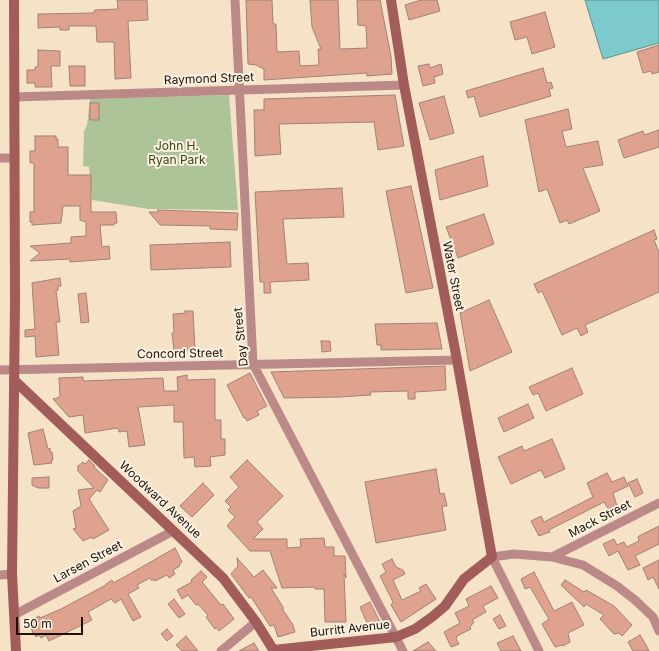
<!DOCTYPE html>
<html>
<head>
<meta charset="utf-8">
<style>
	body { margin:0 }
	#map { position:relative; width:659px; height:651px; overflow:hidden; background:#f6e3c7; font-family:Inter,sans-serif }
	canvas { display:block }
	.scale { position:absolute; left:16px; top:617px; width:67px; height:18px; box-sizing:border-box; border:2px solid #191208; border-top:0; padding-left:5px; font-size:12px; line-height:14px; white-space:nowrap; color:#191208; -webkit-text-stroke:3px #fdf1e1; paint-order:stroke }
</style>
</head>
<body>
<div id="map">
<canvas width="659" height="651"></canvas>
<div class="scale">50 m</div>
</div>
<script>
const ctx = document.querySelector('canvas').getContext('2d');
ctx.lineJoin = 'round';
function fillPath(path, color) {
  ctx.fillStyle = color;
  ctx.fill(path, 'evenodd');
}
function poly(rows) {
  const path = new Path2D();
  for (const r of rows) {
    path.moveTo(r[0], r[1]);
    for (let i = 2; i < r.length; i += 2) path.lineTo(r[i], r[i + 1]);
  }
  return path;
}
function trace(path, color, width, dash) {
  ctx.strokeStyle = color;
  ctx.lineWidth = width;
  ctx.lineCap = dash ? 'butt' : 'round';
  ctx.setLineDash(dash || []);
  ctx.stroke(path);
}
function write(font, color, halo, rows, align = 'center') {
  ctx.font = font + ' Inter,sans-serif';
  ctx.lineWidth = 4;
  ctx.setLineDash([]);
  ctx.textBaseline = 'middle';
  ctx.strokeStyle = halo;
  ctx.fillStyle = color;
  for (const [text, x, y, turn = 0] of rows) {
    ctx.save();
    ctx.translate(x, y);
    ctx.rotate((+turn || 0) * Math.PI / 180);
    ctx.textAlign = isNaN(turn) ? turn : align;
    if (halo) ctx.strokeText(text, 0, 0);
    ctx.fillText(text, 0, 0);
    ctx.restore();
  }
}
const green = poly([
	[229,95,238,210,149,209,92,200,89,167,83,166,84,131,87,125,90,99]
]);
const water = poly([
	[585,0,659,0,659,43,603,59,585,0]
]);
const building = poly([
	[117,0,147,0,148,20,128,21,131,78,115,79,114,42,97,42,96,26,69,26,69,30,60,30,60,27,38,28,38,14,93,13,95,10,118,9,117,0],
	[246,0,272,0,273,24,276,24,277,52,299,51,300,66,319,65,318,49,321,49,312,27,310,0,338,0,340,49,367,48,366,26,358,25,357,0,380,0,391,56,392,74,367,76,367,73,264,80,264,69,256,65,248,64,246,0],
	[421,0,437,0,440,11,409,20,405,5,421,0],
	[545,12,555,47,532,54,527,37,515,40,510,22,545,12],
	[659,45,659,72,652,74,651,71,643,73,637,52,659,45],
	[38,50,60,51,60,66,51,66,52,87,35,87,35,83,27,83,27,70,35,70,35,67,38,67,38,50],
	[429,64,430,68,441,64,443,74,434,77,435,83,423,86,418,66,429,64],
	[69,66,85,66,85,86,70,86,69,66],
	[543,68,547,83,551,82,553,88,549,89,551,96,480,117,474,96,468,98,466,91,543,68],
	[395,95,404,146,378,150,374,122,279,124,281,154,255,156,254,110,264,110,264,99,395,95],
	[444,96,454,133,430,140,419,103,444,96],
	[90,103,99,103,99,120,90,120,90,103],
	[568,109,572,129,562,131,566,147,598,141,603,165,583,168,600,211,569,224,567,220,560,223,547,189,539,192,525,120,568,109],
	[659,130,659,147,624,158,618,140,643,131,644,135,659,130],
	[35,136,56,136,56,139,58,139,58,147,68,147,68,175,91,175,91,212,116,212,117,223,114,223,114,225,100,225,102,247,109,246,110,259,70,262,70,259,30,261,40,253,30,246,71,243,71,237,86,236,86,222,80,220,80,206,63,206,61,223,32,225,32,222,30,222,30,212,34,212,34,163,30,163,30,151,35,151,35,136],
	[483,156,488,186,440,200,435,170,483,156],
	[411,186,433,288,406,293,386,191,411,186],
	[342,188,344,217,283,219,287,264,308,263,309,280,270,282,271,293,264,293,264,282,260,282,255,192,342,188],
	[158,210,238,213,237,230,210,229,210,226,160,225,149,212,158,212,158,210],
	[484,214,494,244,458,258,446,227,484,214],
	[654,230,657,239,654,240,659,252,659,292,585,325,588,332,581,336,577,328,562,335,542,291,538,293,534,284,654,230],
	[230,242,231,267,151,270,150,245,230,242],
	[60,278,61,286,58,286,58,290,56,291,60,322,56,322,59,355,36,357,35,336,25,337,25,330,35,329,32,283,60,278],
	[86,293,89,322,81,323,78,294,86,293],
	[489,300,512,352,470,371,460,313,489,300],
	[185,311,193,311,195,350,174,350,172,333,174,333,173,314,186,313,185,311],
	[437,323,442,349,381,350,381,345,377,345,375,324,437,323],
	[321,341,330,341,331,351,322,352,321,341],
	[445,366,446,390,415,392,415,399,408,399,408,391,370,392,371,395,340,397,284,398,271,372,445,366],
	[572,368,583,394,546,411,538,393,533,395,529,387,572,368],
	[250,373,267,406,257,411,259,415,247,421,245,417,244,418,227,385,250,373],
	[187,375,187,380,215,379,215,420,221,420,221,439,225,439,225,455,210,457,211,466,195,467,194,457,184,458,183,422,174,422,174,405,138,407,145,445,129,447,127,431,119,432,118,428,85,433,83,415,69,417,53,399,60,397,59,378,83,377,83,381,163,378,164,391,178,391,177,377,187,375],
	[528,404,534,418,504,432,498,418,528,404],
	[43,429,48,449,50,448,50,452,52,452,53,460,51,460,52,463,34,465,28,433,43,429],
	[552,439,565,469,545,478,541,470,511,484,498,457,522,446,524,451,552,439],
	[89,460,95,466,94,467,108,480,100,492,97,490,89,499,109,530,93,539,92,537,83,541,73,529,76,528,73,511,81,506,78,490,94,488,77,470,79,469,77,467,83,462,85,464,89,460],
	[247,460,283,496,257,522,263,529,253,539,287,539,287,548,301,547,300,539,324,538,325,547,334,547,334,556,345,556,346,578,344,574,346,622,325,622,324,589,315,589,315,587,282,588,270,551,250,551,227,526,235,517,228,510,231,507,225,501,239,487,230,477,247,460],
	[436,469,440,494,444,493,447,506,442,506,446,530,376,543,365,482,436,469],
	[607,473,612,482,624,477,628,486,613,493,617,506,609,510,604,502,549,530,550,532,539,536,531,521,541,516,544,522,593,497,587,483,607,473],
	[49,477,49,488,38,488,32,485,32,478,49,477],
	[637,479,643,493,635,497,628,483,637,479],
	[203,483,214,495,192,517,180,506,203,483],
	[659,526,659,544,635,556,640,565,628,570,618,551,609,556,603,544,614,539,617,545,624,542,627,547,639,541,638,537,639,536,659,526],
	[175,548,182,562,179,565,180,566,173,570,175,574,169,578,167,575,155,581,154,579,152,581,150,578,137,585,139,588,128,594,141,617,133,621,121,599,115,603,111,599,88,612,92,620,49,641,46,635,41,638,39,635,36,637,33,633,29,622,39,616,40,618,61,609,106,585,106,584,112,580,113,583,126,576,175,548],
	[237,558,254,577,263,570,277,588,271,588,283,607,283,610,293,625,295,632,278,637,274,625,270,626,251,597,249,598,231,574,238,566,237,558],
	[392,559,396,567,403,570,405,574,393,580,402,600,421,591,419,588,426,584,436,599,401,622,391,605,393,602,380,576,386,572,382,564,392,559],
	[659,560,659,589,653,577,648,580,643,568,659,560],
	[201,571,207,577,202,582,221,605,223,604,234,619,219,631,216,627,215,629,206,617,208,615,198,604,196,605,188,595,182,599,177,590,192,582,191,580,201,571],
	[534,572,554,611,572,602,584,625,568,633,570,642,563,646,562,645,555,647,542,624,549,619,530,587,525,589,521,579,534,572],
	[565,580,584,592,586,590,614,606,632,625,622,636,619,633,614,634,600,619,604,615,586,604,584,607,561,585,565,580],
	[491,586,498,598,483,606,486,612,472,620,474,622,470,627,471,629,457,636,456,639,459,644,451,647,444,632,460,623,455,613,469,606,466,599,491,586],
	[174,599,185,614,179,618,168,604,174,599],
	[370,602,383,628,370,630,360,607,370,602],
	[500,615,506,626,499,629,493,619,500,615],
	[167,629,173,636,167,641,161,634,167,629],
	[640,635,645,643,649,651,633,651,628,642,640,635],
	[186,636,198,651,182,651,176,645,186,636],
	[513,636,521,651,501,651,497,643,513,636],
	[428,642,436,651,413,651,428,642],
	[254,643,259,651,239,651,254,643]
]);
const street = poly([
	[235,0,253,364,403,651],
	[15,97,404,85],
	[0,158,15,158],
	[0,370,457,360],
	[552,557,659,503],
	[0,575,12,574],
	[14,615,173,531],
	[221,651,256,622],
	[539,651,492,557,514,554,552,557,583,565,617,586,635,600,653,617,659,631]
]);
const secondary = poly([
	[14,0,15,300,12,574,16,651],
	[14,380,223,578,256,622,274,651],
	[273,650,396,637,415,629,432,617,445,606,464,579,492,557,457,360,404,85,391,0]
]);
const streetNames = [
	["Raymond Street",209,79,-2],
	["Water Street",453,276,79],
	["Day Street",241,337,-96],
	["Concord Street",180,354,-1],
	["Woodward Avenue",160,500,43],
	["Mack Street",600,519,-27],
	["Larsen Street",88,562,-28],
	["Burritt Avenue",350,629,-6]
];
const parkNames = [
	["John H.",177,146],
	["Ryan Park",177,160]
];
fillPath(green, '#adc499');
fillPath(water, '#7ccacb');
trace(water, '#5e9390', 1);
fillPath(building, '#dea28e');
trace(building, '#a18177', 1);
trace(street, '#bb8987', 9);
trace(secondary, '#a25c5a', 10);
write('12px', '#191208', '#fdf1e1', streetNames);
write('12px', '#304912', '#fdf1e1', parkNames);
</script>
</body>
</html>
